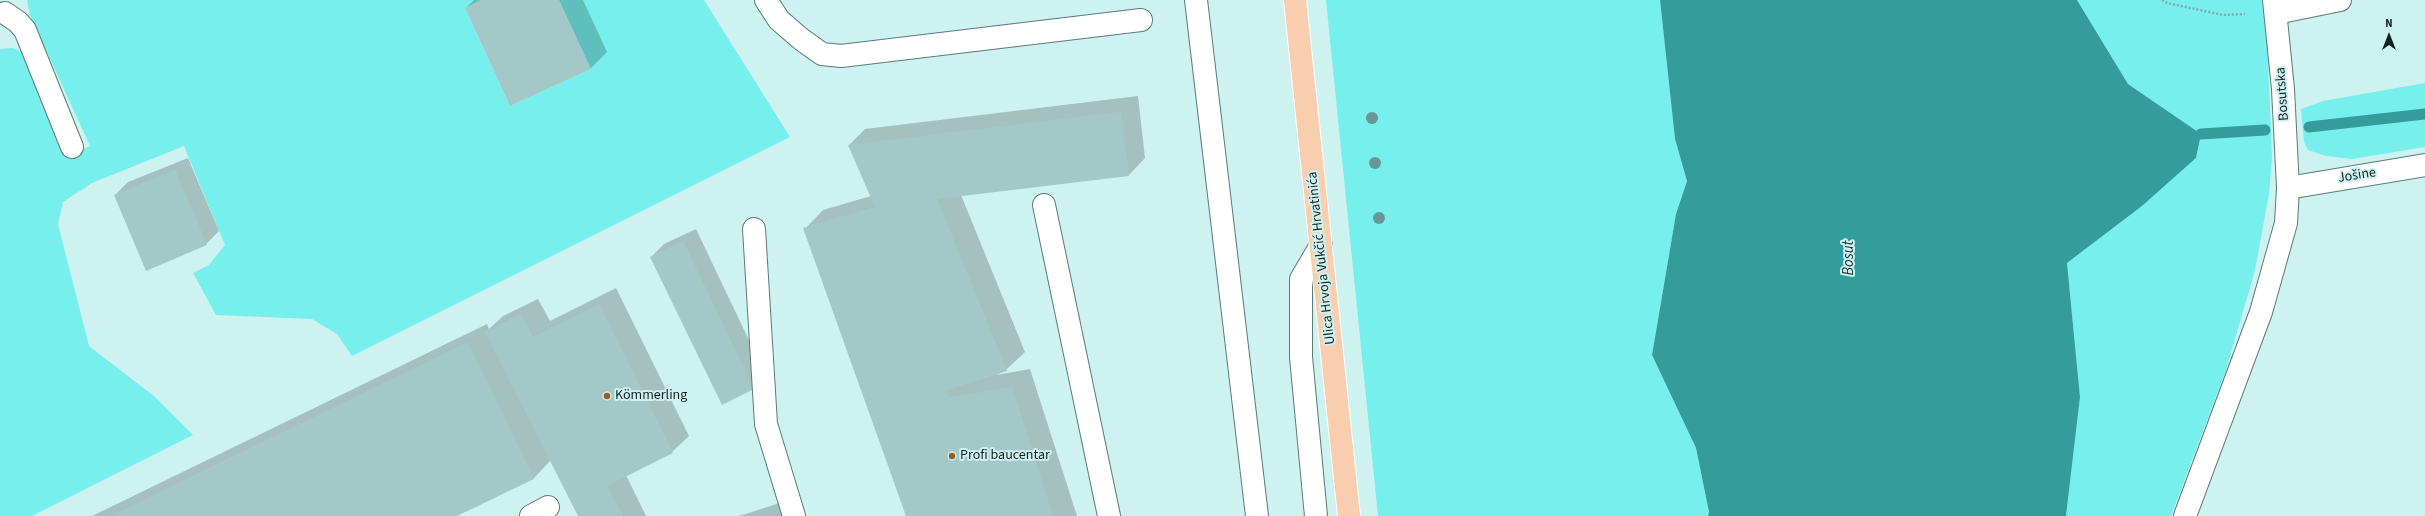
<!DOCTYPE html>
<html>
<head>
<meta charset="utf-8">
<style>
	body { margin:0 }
	#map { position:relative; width:2425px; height:516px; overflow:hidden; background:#cdf2f0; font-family:"Source Sans 3",sans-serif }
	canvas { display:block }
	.north { position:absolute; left:2369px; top:16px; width:40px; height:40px; -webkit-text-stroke:3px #cdf2f0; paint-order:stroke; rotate:0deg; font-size:11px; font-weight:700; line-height:16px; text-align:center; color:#132020 }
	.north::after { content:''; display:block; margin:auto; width:14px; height:18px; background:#132020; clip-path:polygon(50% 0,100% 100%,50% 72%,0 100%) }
</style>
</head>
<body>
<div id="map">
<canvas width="2425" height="516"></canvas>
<div class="north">N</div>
</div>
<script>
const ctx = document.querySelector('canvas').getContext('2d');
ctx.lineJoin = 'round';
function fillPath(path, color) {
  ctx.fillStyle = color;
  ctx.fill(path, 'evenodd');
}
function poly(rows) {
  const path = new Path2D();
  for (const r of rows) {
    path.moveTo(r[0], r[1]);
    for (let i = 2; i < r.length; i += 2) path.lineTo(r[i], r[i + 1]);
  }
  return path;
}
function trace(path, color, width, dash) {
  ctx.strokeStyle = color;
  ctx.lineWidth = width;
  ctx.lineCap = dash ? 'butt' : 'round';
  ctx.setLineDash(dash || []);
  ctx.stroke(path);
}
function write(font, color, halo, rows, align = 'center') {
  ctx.font = font + ' "Source Sans 3",sans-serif';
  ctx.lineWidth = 4;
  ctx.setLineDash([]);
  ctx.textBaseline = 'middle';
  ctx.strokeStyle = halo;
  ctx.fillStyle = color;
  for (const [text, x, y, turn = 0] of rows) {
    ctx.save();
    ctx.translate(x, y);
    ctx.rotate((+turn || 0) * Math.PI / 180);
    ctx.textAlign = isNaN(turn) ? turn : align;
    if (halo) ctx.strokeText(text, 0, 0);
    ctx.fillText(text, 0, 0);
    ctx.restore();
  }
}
const green = poly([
	[27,0,481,0,465,8,510,106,591,69,559,0,704,0,790,137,352,356,337,334,312,319,216,315,193,273,209,265,225,245,184,146,92,183,63,202,58,224,89,346,155,397,193,435,32,516,0,516,0,49,13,48,25,53,69,156,90,146,30,15],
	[1326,0,1660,0,1675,139,1687,181,1676,214,1652,355,1696,448,1709,512,1708,516,1378,516],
	[2077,0,2262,0,2267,36,2272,157,2269,194,2255,270,2226,370,2171,516,2066,516,2080,397,2067,263,2142,206,2196,158,2201,134,2128,84],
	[2425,83,2425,147,2352,159,2326,156,2308,150,2304,142,2301,109,2323,101]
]);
const water = poly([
	[1660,0,2077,0,2128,84,2201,134,2196,158,2142,206,2067,263,2080,397,2066,516,1708,516,1709,512,1696,448,1652,355,1676,214,1687,181,1675,139]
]);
const shadow = poly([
	[474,0,583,0,607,52,591,68,511,105,466,8],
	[1138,96,1145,158,1129,175,961,195,1025,352,1006,370,996,375,1030,369,1077,516,907,516,805,229,823,210,871,196,849,145,865,129],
	[188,158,219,231,206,244,115,195,128,182],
	[696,229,766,376,754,388,651,257,664,244],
	[616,288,689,436,672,452,626,475,646,516,579,516,551,460,534,478,455,516,92,516,487,324,489,329,503,316,538,299,550,321],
	[786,501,791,516,739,516]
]);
const stream = poly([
	[2309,127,2425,114],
	[2201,134,2265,130]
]);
const building = poly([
	[481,0,559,0,591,69,510,106,465,8],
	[1121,112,1129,176,937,199,1007,371,946,390,949,398,1012,387,1053,516,906,516,803,228,875,207,848,145],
	[175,170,207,245,146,271,114,195],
	[683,241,754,389,722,405,650,257],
	[599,304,673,453,607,486,623,516,578,516,485,332,521,314,533,337],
	[468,342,534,479,457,516,111,516]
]);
const path = poly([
	[2162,0,2167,3,2223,15,2245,14]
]);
const minor = poly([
	[766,0,779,20,801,39,822,54,841,56,1141,20],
	[1196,0,1257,516],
	[5,13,18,22,25,30,72,147],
	[2276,13,2340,0],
	[2288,188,2425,165],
	[1044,205,1109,516],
	[754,229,766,424,794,516],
	[531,516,548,507],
	[1316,516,1301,357,1301,279,1321,245],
	[2185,516,2261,312,2286,223,2288,188,2283,89,2274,0]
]);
const major = poly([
	[1295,0,1349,516]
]);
const trees = [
	[1372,118],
	[1375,163],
	[1379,218]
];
const markers = [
	[607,396,4,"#9b5b24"],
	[952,456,4,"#9b5b24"]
];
const streetNames = [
	["Bosutska",2283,94,-94],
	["Jošine",2357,176,-9],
	["Ulica Hrvoja Vukčić Hrvatinića",1322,258,-96]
];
const poiNames = [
	["Kömmerling",615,396],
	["Profi baucentar",960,456]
];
const waterNames = [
	["Bosut",1850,258,-90]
];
fillPath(green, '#76efed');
fillPath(water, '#349d9c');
fillPath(shadow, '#0003');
trace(stream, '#349d9c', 11);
fillPath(building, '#a4c8c7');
trace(minor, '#597b79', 24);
trace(major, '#fff', 24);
trace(path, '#8ca8a7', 2.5, [2, 2]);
trace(minor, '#fff', 22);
trace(major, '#f8ceae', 22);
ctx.fillStyle = '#679897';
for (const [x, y] of trees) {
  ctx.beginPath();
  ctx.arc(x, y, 6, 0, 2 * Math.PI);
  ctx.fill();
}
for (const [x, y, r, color] of markers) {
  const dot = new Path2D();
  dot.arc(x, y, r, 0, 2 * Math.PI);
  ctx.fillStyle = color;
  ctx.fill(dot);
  trace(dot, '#cdf2f0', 1.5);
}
write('14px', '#132020', '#cdf2f0', streetNames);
write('14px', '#132020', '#cdf2f0', poiNames, 'left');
write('italic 15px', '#1b3232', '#cdf2f0', waterNames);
</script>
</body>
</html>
